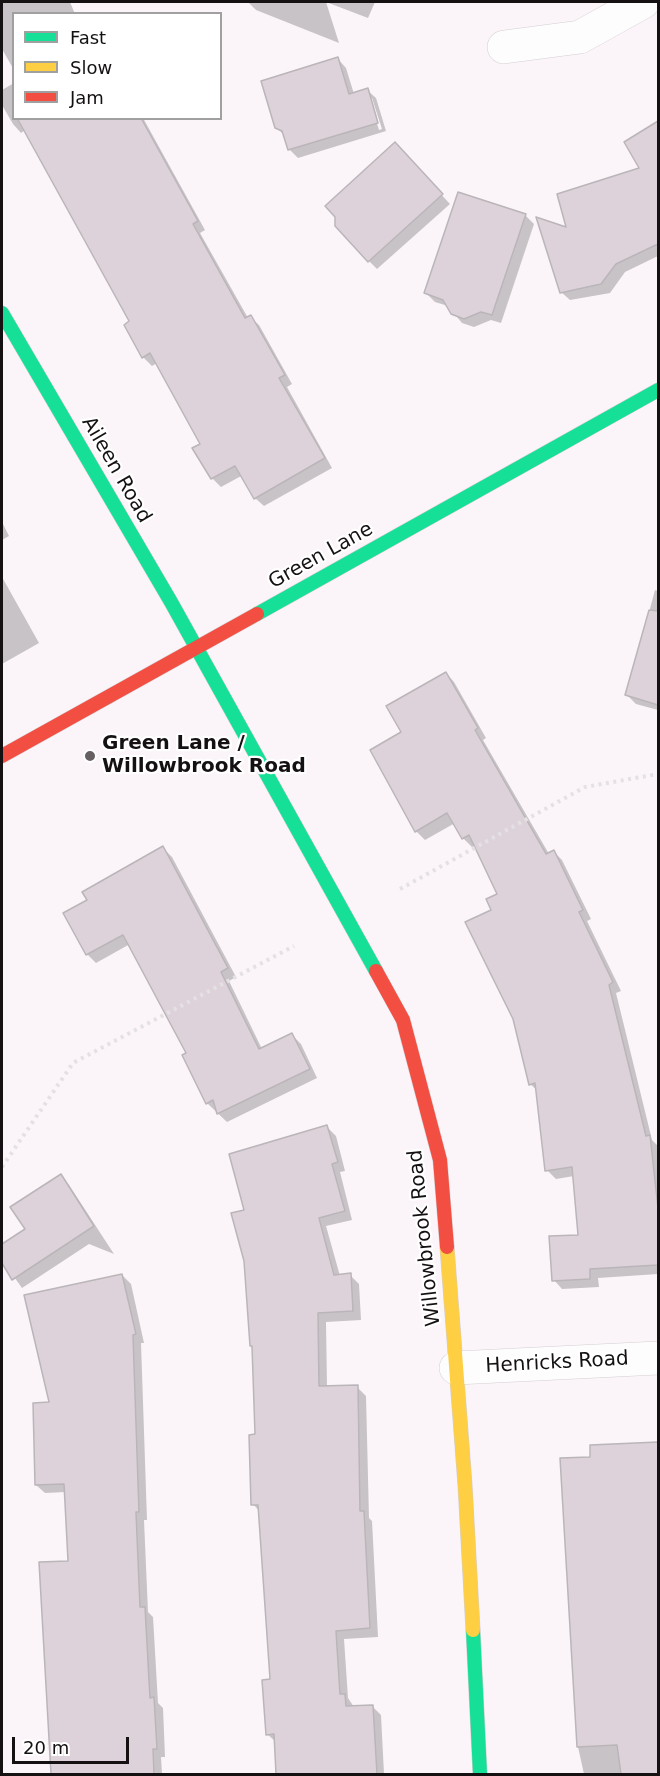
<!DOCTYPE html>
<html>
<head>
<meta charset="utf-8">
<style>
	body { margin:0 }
	#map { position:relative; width:660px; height:1776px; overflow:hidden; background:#fbf4f8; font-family:"DejaVu Sans",sans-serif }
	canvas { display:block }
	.frame { position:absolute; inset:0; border:3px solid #151113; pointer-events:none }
	.legend { position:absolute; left:12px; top:12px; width:210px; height:108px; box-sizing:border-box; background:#fff; border:2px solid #a1a0a1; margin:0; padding:8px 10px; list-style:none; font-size:18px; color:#151113 }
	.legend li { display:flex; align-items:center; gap:12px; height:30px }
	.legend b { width:30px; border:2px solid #a1a0a1 }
	.scale { position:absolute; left:12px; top:1737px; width:117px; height:27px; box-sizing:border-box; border:3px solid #151113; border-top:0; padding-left:8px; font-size:18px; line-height:21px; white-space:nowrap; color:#151113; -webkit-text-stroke:4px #fff; paint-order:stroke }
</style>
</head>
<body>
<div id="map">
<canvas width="660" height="1776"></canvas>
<div class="frame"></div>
<ul class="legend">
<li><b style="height:8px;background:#16e098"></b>Fast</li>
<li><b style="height:8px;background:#ffcf43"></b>Slow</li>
<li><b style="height:8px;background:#f24e42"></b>Jam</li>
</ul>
<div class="scale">20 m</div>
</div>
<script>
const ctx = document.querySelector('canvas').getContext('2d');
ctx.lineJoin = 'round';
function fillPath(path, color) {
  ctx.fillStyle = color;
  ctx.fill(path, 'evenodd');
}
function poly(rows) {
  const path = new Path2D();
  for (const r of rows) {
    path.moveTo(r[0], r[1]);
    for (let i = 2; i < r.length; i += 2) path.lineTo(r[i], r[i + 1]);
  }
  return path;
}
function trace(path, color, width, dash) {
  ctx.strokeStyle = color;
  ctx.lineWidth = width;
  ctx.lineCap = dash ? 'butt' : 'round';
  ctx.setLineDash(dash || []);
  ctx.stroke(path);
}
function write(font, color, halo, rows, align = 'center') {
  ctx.font = font + ' "DejaVu Sans",sans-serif';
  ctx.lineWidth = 4.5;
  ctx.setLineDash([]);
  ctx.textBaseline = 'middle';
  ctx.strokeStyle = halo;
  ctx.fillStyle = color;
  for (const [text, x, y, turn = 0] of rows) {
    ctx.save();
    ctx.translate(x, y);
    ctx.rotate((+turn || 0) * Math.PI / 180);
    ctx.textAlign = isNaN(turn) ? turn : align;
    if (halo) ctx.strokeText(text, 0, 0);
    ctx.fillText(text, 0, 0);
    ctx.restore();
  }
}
const shadow = poly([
	[2,2,70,2,75,14,14,14,14,70,2,49],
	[248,2,326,2,339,43,256,10],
	[326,2,375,2,368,18],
	[338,59,346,68,354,94,367,90,376,98,386,131,298,158,289,149,285,136,277,128],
	[369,98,372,98,382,129,379,130],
	[14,83,14,118,143,118,205,230,200,233,248,318,250,317,259,325,292,384,287,387,332,468,264,506,255,498,243,475,221,487,212,478,202,444,157,363,152,366,143,357,131,322,25,130,21,133,13,124,2,105,2,90],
	[658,123,658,256,625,272,610,293,570,300,561,292,568,229,641,169,626,142],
	[403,153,450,204,377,269,369,261],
	[525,215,534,224,501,323,491,320,474,327,462,323,448,306,435,302,426,293],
	[2,522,9,536,2,540],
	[2,577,39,643,2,664],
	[655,590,658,591,658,710,636,704,627,695],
	[446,673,454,682,486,738,483,740,549,854,554,852,562,860,591,919,587,921,621,991,616,993,652,1140,658,1146,658,1274,598,1278,599,1287,562,1289,554,1280,579,1236,574,1176,556,1179,547,1170,538,1091,530,1084,493,910,499,894,476,845,472,847,463,838,455,823,425,840,416,831,372,751,403,733],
	[163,848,172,857,236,977,229,981,262,1049,292,1035,301,1044,317,1078,227,1122,207,1103,188,1053,130,944,96,963,87,954,89,901],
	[327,1127,336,1136,345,1171,340,1172,352,1220,326,1226,340,1276,350,1275,359,1284,361,1320,326,1322,327,1388,357,1387,366,1396,369,1518,372,1521,378,1637,344,1639,348,1698,354,1707,372,1706,381,1715,384,1774,278,1774,276,1742,267,1734,272,1681,260,1512,253,1504,257,1436,246,1211],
	[60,1176,69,1185,114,1254,89,1244,22,1288,2,1260,2,1246,37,1223],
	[122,1275,131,1284,144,1343,141,1343,147,1520,144,1520,148,1612,153,1617,158,1703,163,1708,165,1757,161,1757,162,1774,53,1774,45,1601,69,1562,66,1492,45,1493,36,1485,51,1404],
	[658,1444,658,1774,584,1774,578,1747,591,1447]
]);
const building = poly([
	[338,57,349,94,368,88,378,123,288,150,282,131,275,128,261,81,338,57],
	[17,118,141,118,198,221,193,224,245,318,251,315,285,375,279,378,325,458,254,499,235,466,211,479,192,448,200,444,150,353,142,358,124,325,129,321,17,118],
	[658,121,658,244,616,264,601,284,560,293,536,217,566,227,557,194,639,168,624,142,658,121],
	[395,142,443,194,368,262,335,226,335,217,325,206,395,142],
	[458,192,526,214,492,315,481,312,464,319,451,314,443,300,424,293,458,192],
	[649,610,658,611,658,705,625,695,649,610],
	[446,672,478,728,475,730,546,854,554,850,583,910,579,912,613,982,609,985,646,1136,650,1135,658,1208,658,1265,590,1269,590,1279,552,1281,549,1236,578,1235,572,1167,545,1171,535,1083,529,1085,513,1019,465,922,491,910,486,899,497,894,469,835,462,839,447,813,415,832,370,750,401,732,386,706,446,672],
	[163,846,228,968,221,972,259,1049,292,1033,310,1069,217,1114,213,1100,206,1104,182,1055,186,1053,123,935,86,955,63,913,87,900,82,892,163,846],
	[327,1125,338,1162,332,1164,345,1211,319,1218,334,1275,351,1273,353,1311,318,1313,319,1386,358,1385,360,1511,364,1511,370,1628,336,1631,340,1694,345,1694,346,1706,373,1705,377,1774,276,1774,274,1734,266,1735,262,1680,270,1679,258,1505,251,1505,249,1435,255,1434,252,1346,250,1346,244,1261,231,1213,244,1210,229,1154,327,1125],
	[61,1174,94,1226,12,1280,2,1263,2,1244,25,1229,10,1207,61,1174],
	[122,1274,136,1334,133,1335,139,1512,136,1512,140,1607,145,1607,150,1698,154,1697,157,1749,153,1749,154,1774,51,1774,39,1562,68,1561,64,1484,35,1485,33,1403,49,1402,24,1295,122,1274],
	[658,1442,658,1774,621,1774,617,1745,577,1747,560,1458,590,1457,590,1445,658,1442]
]);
const path = poly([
	[400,889,585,787,658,774],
	[2,1167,73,1063,294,946]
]);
const street = poly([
	[504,47,580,37,643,2],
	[456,1368,658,1358]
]);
const fast = poly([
	[2,313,171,602,376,971],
	[257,614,658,390],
	[473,1630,480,1774]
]);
const slow = poly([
	[447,1247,465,1485,473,1630]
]);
const jam = poly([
	[2,756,257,614],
	[376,971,403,1020,440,1160,447,1247]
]);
const markers = [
	[90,756,6,"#666063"]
];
const streetNames = [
	["Aileen Road",116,470,60],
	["Green Lane",321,556,-29],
	["Willowbrook Road",425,1238,-96],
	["Henricks Road",557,1363,-3]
];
const poiNames = [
	["Green Lane /",102,744],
	["Willowbrook Road",102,767]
];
fillPath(shadow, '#0003');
fillPath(building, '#ded2da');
trace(building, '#bab5b8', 1.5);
trace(street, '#d3cfd2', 34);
trace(fast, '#d3cfd2', 15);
trace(slow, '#d3cfd2', 15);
trace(jam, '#d3cfd2', 15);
trace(path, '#e4e1e3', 4, [3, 4.5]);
trace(street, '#fefdfe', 33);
trace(fast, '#16e098', 14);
trace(slow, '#ffcf43', 14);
trace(jam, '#f24e42', 14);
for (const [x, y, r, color] of markers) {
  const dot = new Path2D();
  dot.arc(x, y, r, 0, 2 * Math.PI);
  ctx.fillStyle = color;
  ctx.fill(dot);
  trace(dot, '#fff', 2);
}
write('20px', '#151113', '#fff', streetNames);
write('bold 20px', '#151113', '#fff', poiNames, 'left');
</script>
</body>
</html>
